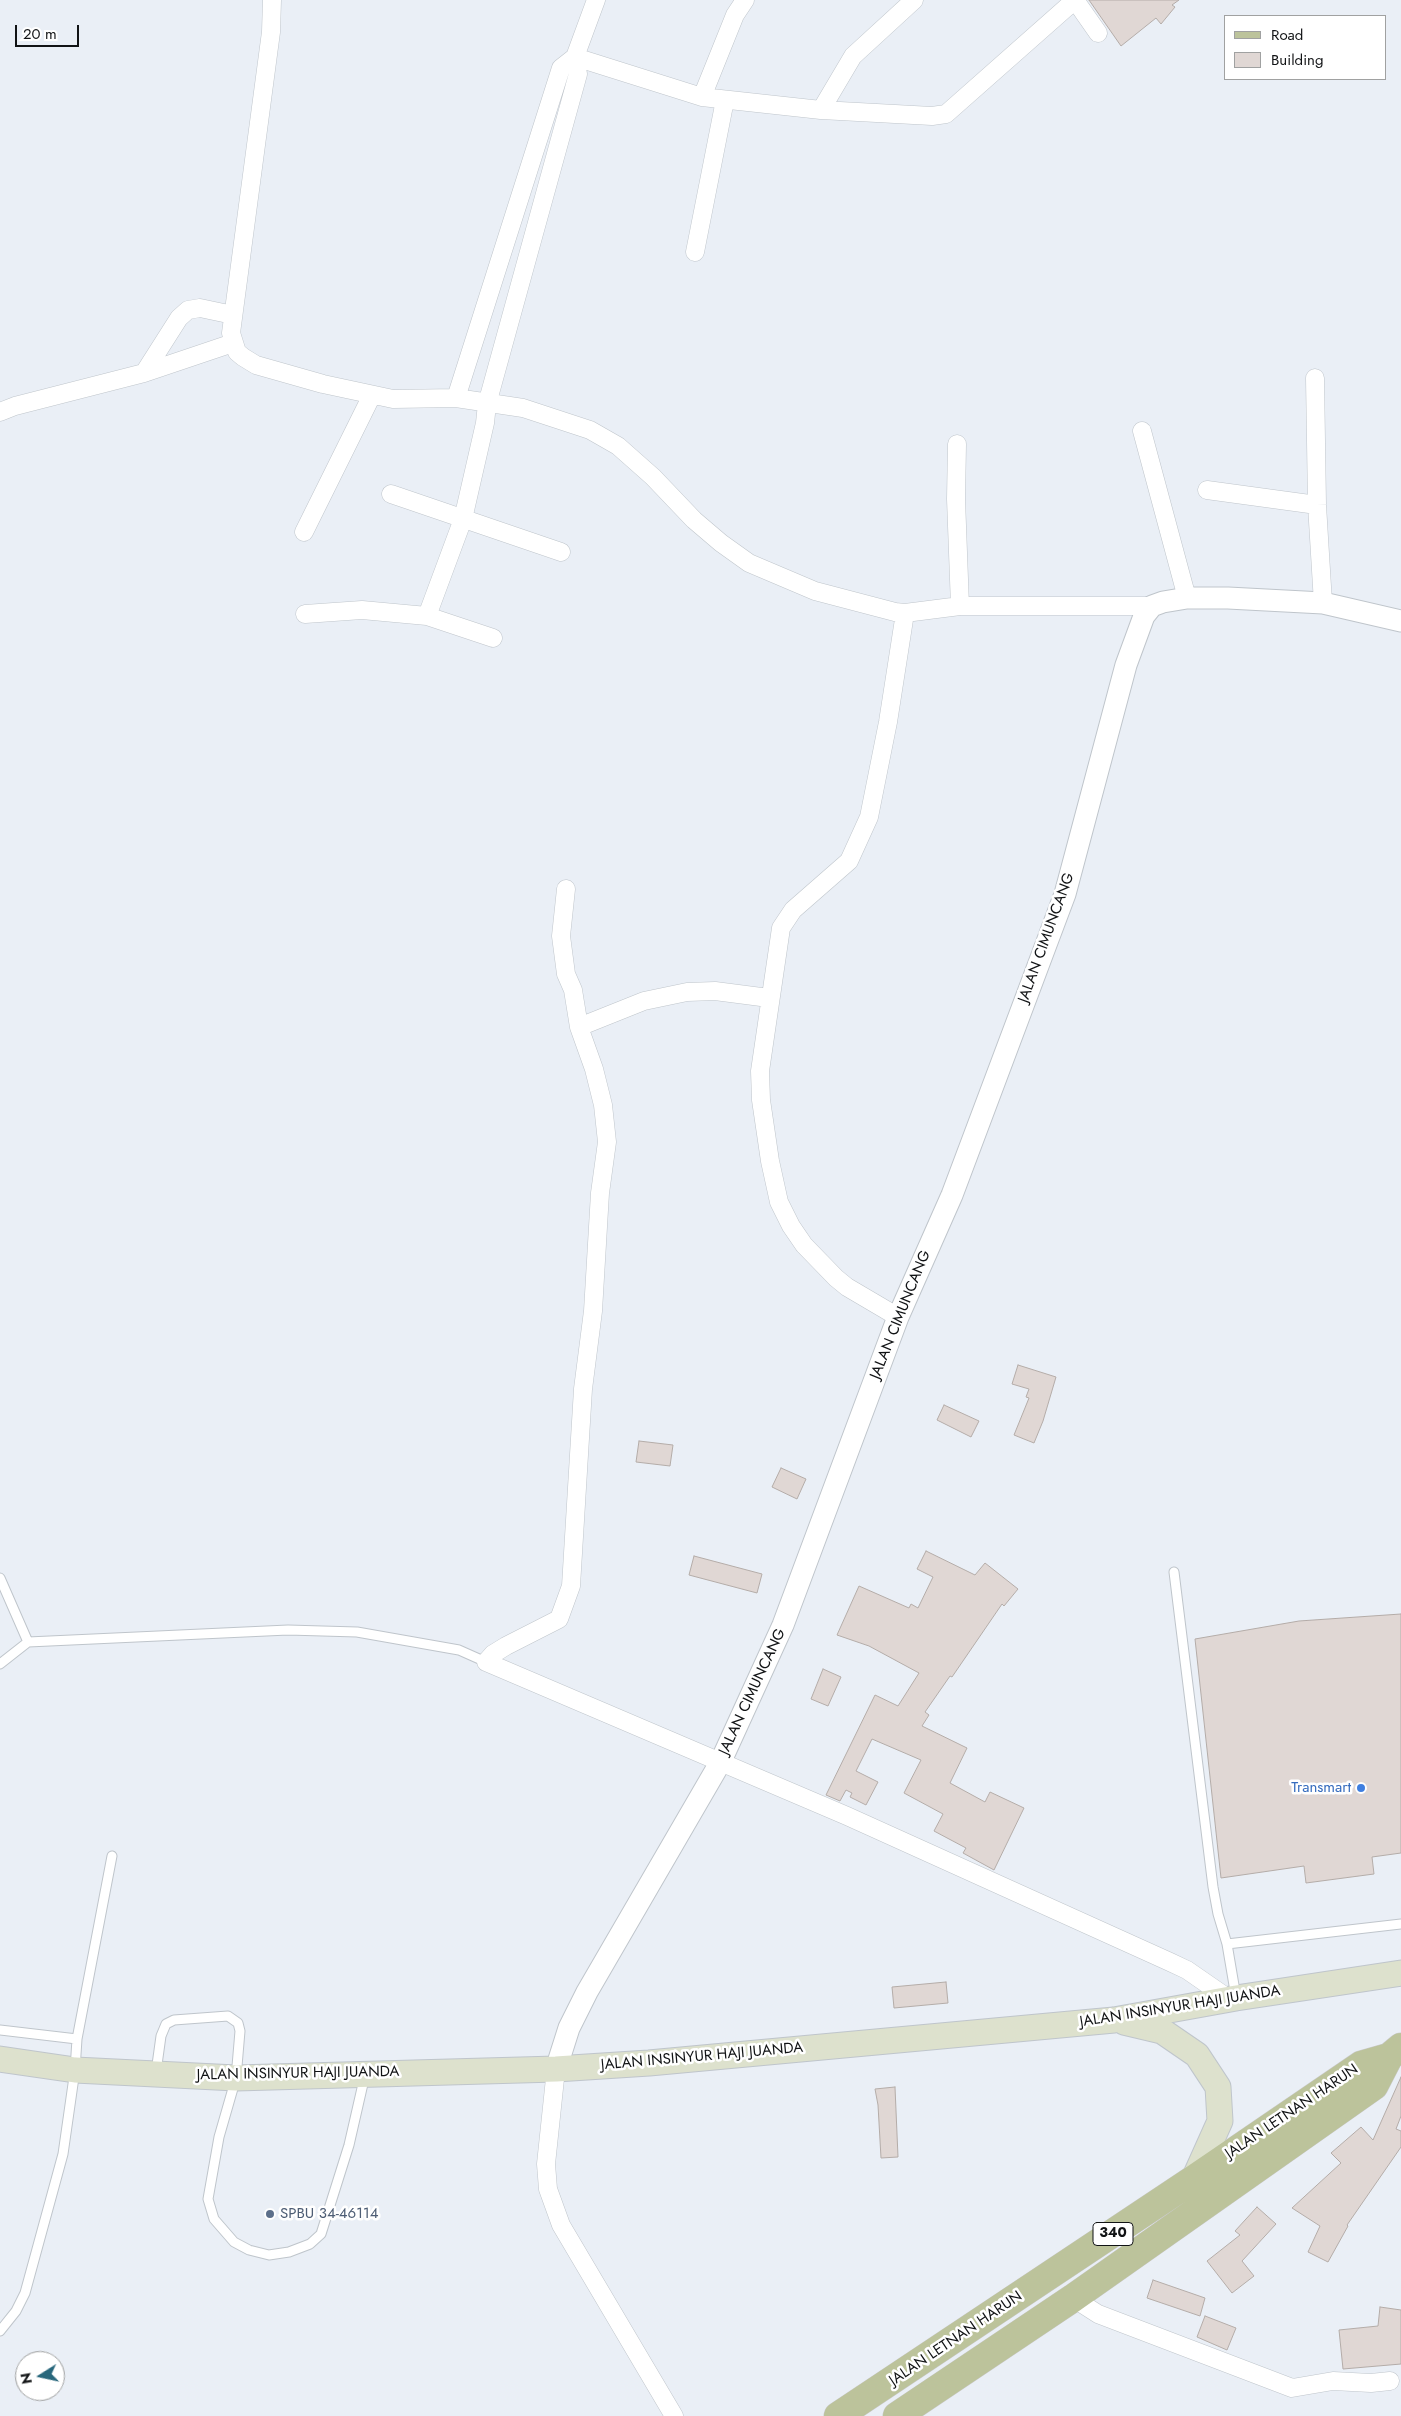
<!DOCTYPE html>
<html>
<head>
<meta charset="utf-8">
<style>
	body { margin:0 }
	#map { position:relative; width:1401px; height:2416px; overflow:hidden; background:#eaeff6; font-family:Jost,sans-serif }
	canvas { display:block }
	.legend { position:absolute; left:1224px; top:15px; width:162px; height:65px; box-sizing:border-box; background:#fff; border:1px solid #a0a1a1; margin:0; padding:6px 9px; list-style:none; font-size:15px; color:#111315 }
	.legend li { display:flex; align-items:center; gap:10px; height:25px }
	.legend b { width:25px; border:1px solid #a0a1a1 }
	.north { position:absolute; left:15px; top:2351px; width:50px; height:50px; box-sizing:border-box; background:#fff; border:1px solid #a0a1a1; border-radius:50%; rotate:260deg; font-size:14px; font-weight:700; line-height:20px; text-align:center; color:#111315 }
	.north::after { content:''; display:block; margin:auto; width:18px; height:22px; background:#28677c; clip-path:polygon(50% 0,100% 100%,50% 72%,0 100%) }
	.scale { position:absolute; left:15px; top:25px; width:64px; height:22px; box-sizing:border-box; border:2px solid #111315; border-top:0; padding-left:6px; font-size:15px; line-height:18px; white-space:nowrap; color:#111315; -webkit-text-stroke:4px #fff; paint-order:stroke }
</style>
</head>
<body>
<div id="map">
<canvas width="1401" height="2416"></canvas>
<ul class="legend">
<li><b style="height:6px;background:#bcc39b"></b>Road</li>
<li><b style="height:14px;background:#e0d7d4"></b>Building</li>
</ul>
<div class="north">N</div>
<div class="scale">20 m</div>
</div>
<script>
const ctx = document.querySelector('canvas').getContext('2d');
ctx.lineJoin = 'round';
function fillPath(path, color) {
  ctx.fillStyle = color;
  ctx.fill(path, 'evenodd');
}
function poly(rows) {
  const path = new Path2D();
  for (const r of rows) {
    path.moveTo(r[0], r[1]);
    for (let i = 2; i < r.length; i += 2) path.lineTo(r[i], r[i + 1]);
  }
  return path;
}
function trace(path, color, width, dash) {
  ctx.strokeStyle = color;
  ctx.lineWidth = width;
  ctx.lineCap = dash ? 'butt' : 'round';
  ctx.setLineDash(dash || []);
  ctx.stroke(path);
}
function write(font, color, halo, rows, align = 'center') {
  ctx.font = font + ' Jost,sans-serif';
  ctx.lineWidth = 5;
  ctx.setLineDash([]);
  ctx.textBaseline = 'middle';
  ctx.strokeStyle = halo;
  ctx.fillStyle = color;
  for (const [text, x, y, turn = 0] of rows) {
    ctx.save();
    ctx.translate(x, y);
    ctx.rotate((+turn || 0) * Math.PI / 180);
    ctx.textAlign = isNaN(turn) ? turn : align;
    if (halo) ctx.strokeText(text, 0, 0);
    ctx.fillText(text, 0, 0);
    ctx.restore();
  }
}
const building = poly([
	[1089,0,1179,0,1172,5,1175,7,1161,24,1156,18,1121,46,1089,0],
	[1018,1365,1056,1377,1043,1421,1034,1443,1014,1435,1029,1398,1026,1397,1029,1389,1012,1384,1018,1365],
	[944,1405,979,1421,971,1437,937,1420,944,1405],
	[639,1441,673,1445,670,1466,636,1462,639,1441],
	[781,1468,806,1479,797,1499,772,1487,781,1468],
	[926,1551,975,1575,985,1563,1018,1589,1004,1606,1002,1604,952,1677,950,1676,925,1712,929,1715,922,1726,967,1748,950,1783,985,1802,990,1792,1024,1808,994,1870,963,1853,966,1848,934,1831,943,1814,904,1793,921,1760,872,1739,856,1771,878,1782,866,1805,850,1797,852,1793,846,1790,840,1801,826,1795,875,1695,898,1706,919,1673,869,1646,837,1635,859,1586,909,1608,911,1604,918,1608,933,1577,917,1569,926,1551],
	[694,1556,762,1574,757,1593,689,1575,694,1556],
	[1401,1614,1401,1853,1372,1857,1374,1874,1306,1883,1304,1866,1221,1878,1195,1639,1299,1621,1401,1614],
	[823,1669,841,1677,828,1706,811,1699,823,1669],
	[946,1982,948,2003,894,2008,892,1987,946,1982],
	[1401,2077,1401,2116,1396,2129,1401,2131,1401,2147,1347,2225,1348,2226,1328,2262,1308,2252,1320,2226,1292,2208,1341,2163,1331,2153,1361,2127,1373,2140,1401,2077],
	[895,2087,898,2157,881,2158,878,2105,875,2089,895,2087],
	[1257,2207,1276,2224,1242,2261,1254,2276,1232,2293,1207,2261,1240,2235,1235,2231,1257,2207],
	[1153,2280,1205,2298,1200,2316,1147,2298,1153,2280],
	[1380,2307,1401,2310,1401,2364,1343,2369,1339,2330,1378,2326,1380,2307],
	[1205,2316,1236,2328,1227,2350,1197,2337,1205,2316]
]);
const service = poly([
	[1174,1572,1213,1887,1218,1914,1227,1944,1236,1997],
	[0,1578,28,1642],
	[0,1664,28,1642,288,1630,357,1632,459,1650,486,1662],
	[1227,1944,1401,1924],
	[0,2030,77,2039],
	[156,2072,161,2036,166,2024,174,2020,228,2016,238,2023,240,2031,236,2078,219,2137,208,2199,214,2219,234,2242,249,2250,269,2255,289,2252,310,2244,321,2234,349,2145,365,2075],
	[0,2331,16,2311,25,2293,63,2154,75,2070,77,2039,112,1856]
]);
const minor = poly([
	[272,0,271,32,231,333,237,352,243,357,256,365,323,384,393,399,456,398,523,408,590,430,618,446,653,477,694,520,721,543,749,563,815,591,895,612,905,613,960,606,1152,606],
	[745,0,735,15,702,97,821,110,853,56,914,0],
	[1075,0,1098,33],
	[575,57,702,97],
	[821,110,932,116,946,114,1075,0],
	[695,252,725,100],
	[144,373,179,318,188,310,200,308,233,315],
	[1315,378,1317,505,1323,603],
	[456,398,561,68,575,57,596,0],
	[0,412,15,406,144,373,233,343],
	[1142,431,1187,598],
	[957,444,956,499,960,606],
	[1207,490,1317,505],
	[391,494,561,552],
	[304,532,372,395],
	[305,614,362,610,427,616,463,519,485,423,487,404,578,74,575,57],
	[427,616,493,638],
	[566,889,561,936,566,974,573,990,579,1027,594,1069,603,1105,607,1142,600,1193,593,1311,583,1389,571,1586,559,1619,506,1646,493,1654,486,1662,847,1816,1170,1962,1187,1970,1229,1999],
	[579,1027,644,1001,687,992,715,991,769,998],
	[898,1317,847,1287,836,1278,804,1245,791,1226,779,1202,770,1161,761,1100,760,1071,781,928,793,910,849,861,869,817,888,722,905,613],
	[556,2069,546,2164,548,2189,561,2225,674,2416],
	[1073,2298,1098,2314,1292,2388,1333,2381,1371,2383,1390,2381]
]);
const tertiary = poly([
	[556,2069,569,2028,587,1992,720,1763,783,1625,898,1317,952,1195,1065,894,1126,665,1144,616,1152,606,1163,602,1187,598,1228,598,1323,603,1401,621]
]);
const secondary = poly([
	[1124,2022,1162,2031,1197,2055,1218,2087,1220,2121,1194,2179],
	[0,2059,75,2070,236,2078,556,2069,649,2063,1114,2020,1236,1998,1401,1973]
]);
const primary = poly([
	[838,2416,1194,2179,1361,2065,1389,2057,1401,2047],
	[897,2416,1073,2298,1374,2086,1389,2057]
]);
const markers = [
	[1361,1788,5,"#3f7fe0"],
	[270,2214,5,"#5c6f8a"]
];
const shields = [
	[1113,2234,40]
];
const shieldNames = [
	["340",1113,2234]
];
const streetNames = [
	["JALAN CIMUNCANG",1047,938,-70],
	["JALAN CIMUNCANG",901,1315,-68],
	["JALAN CIMUNCANG",753,1692,-65],
	["JALAN INSINYUR HAJI JUANDA",1180,2007,-9],
	["JALAN INSINYUR HAJI JUANDA",702,2057,-5],
	["JALAN INSINYUR HAJI JUANDA",298,2074,-1],
	["JALAN LETNAN HARUN",1292,2112,-34],
	["JALAN LETNAN HARUN",956,2339,-34]
];
const shopNames = [
	["Transmart",1351,1788]
];
const serviceNames = [
	["SPBU 34-46114",280,2214]
];
fillPath(building, '#e0d7d4');
trace(building, '#b4aca8', 1);
trace(service, '#bfc5cb', 11);
trace(minor, '#bfc5cb', 19);
trace(tertiary, '#bfc5cb', 23);
trace(secondary, '#bfc5cb', 27);
trace(primary, '#cbcbcc', 29);
trace(service, '#fff', 9);
trace(minor, '#fff', 18);
trace(tertiary, '#fff', 21);
trace(secondary, '#dde1cd', 25);
trace(primary, '#bcc39b', 28);
for (const [x, y, r, color] of markers) {
  const dot = new Path2D();
  dot.arc(x, y, r, 0, 2 * Math.PI);
  ctx.fillStyle = color;
  ctx.fill(dot);
  trace(dot, '#fff', 2);
}
for (const [x, y, w] of shields) {
  const box = new Path2D();
  box.roundRect(x - w / 2, y - 11.5, w, 23, 4);
  ctx.fillStyle = '#fff';
  ctx.fill(box);
  trace(box, '#111315', 1);
}
write('bold 14px', '#111315', null, shieldNames);
write('15px', '#111315', '#fff', streetNames);
write('15px', '#366cbe', '#fff', shopNames, 'right');
write('15px', '#4e5e75', '#fff', serviceNames, 'left');
</script>
</body>
</html>
